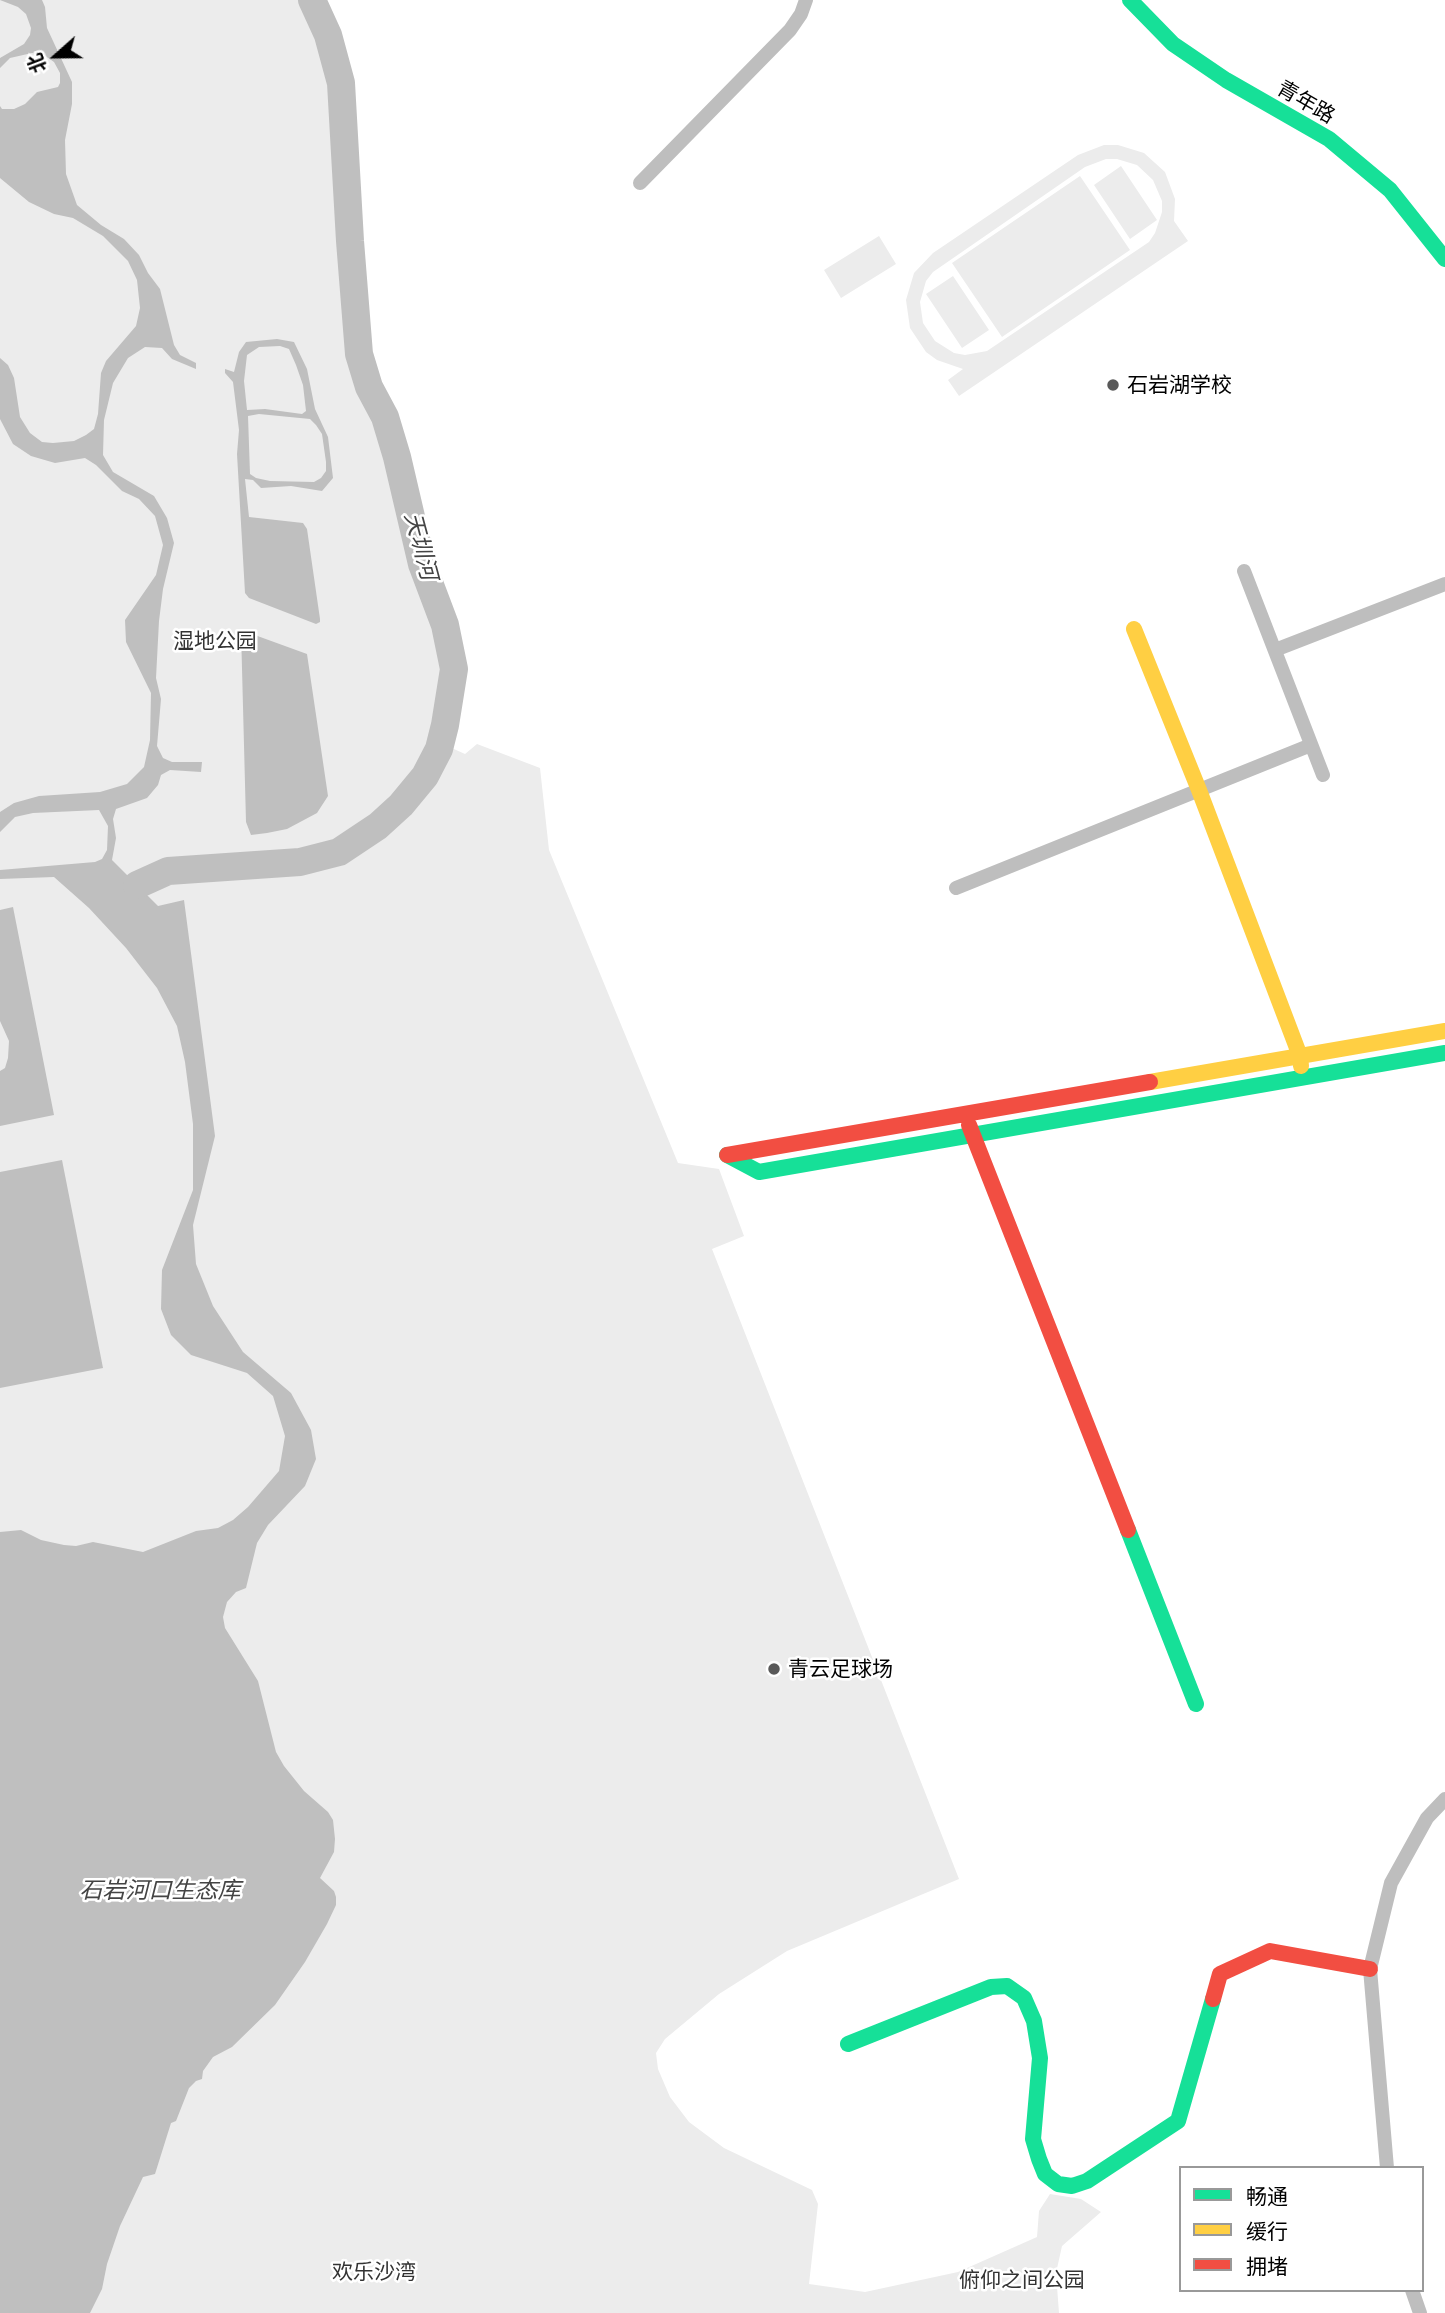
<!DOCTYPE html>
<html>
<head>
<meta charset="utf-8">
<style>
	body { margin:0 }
	#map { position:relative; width:1445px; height:2313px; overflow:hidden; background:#fff; font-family:"Exo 2","Noto Sans SC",sans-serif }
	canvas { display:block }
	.legend { position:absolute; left:1179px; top:2166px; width:245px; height:126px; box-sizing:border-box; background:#fff; border:2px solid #999; margin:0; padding:9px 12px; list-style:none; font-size:21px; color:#000 }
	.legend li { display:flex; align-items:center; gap:14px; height:35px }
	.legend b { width:35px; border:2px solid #999 }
	.north { position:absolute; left:21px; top:21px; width:70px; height:70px; -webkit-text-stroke:5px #fff; paint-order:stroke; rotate:249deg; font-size:19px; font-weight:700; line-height:28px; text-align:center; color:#000 }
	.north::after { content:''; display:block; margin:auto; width:24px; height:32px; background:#000; clip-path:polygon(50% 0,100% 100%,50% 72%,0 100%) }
</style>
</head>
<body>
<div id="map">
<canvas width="1445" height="2313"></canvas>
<ul class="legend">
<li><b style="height:9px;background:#16e098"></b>畅通</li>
<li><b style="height:9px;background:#ffcf43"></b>缓行</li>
<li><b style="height:9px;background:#f24e42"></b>拥堵</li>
</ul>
<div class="north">北</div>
</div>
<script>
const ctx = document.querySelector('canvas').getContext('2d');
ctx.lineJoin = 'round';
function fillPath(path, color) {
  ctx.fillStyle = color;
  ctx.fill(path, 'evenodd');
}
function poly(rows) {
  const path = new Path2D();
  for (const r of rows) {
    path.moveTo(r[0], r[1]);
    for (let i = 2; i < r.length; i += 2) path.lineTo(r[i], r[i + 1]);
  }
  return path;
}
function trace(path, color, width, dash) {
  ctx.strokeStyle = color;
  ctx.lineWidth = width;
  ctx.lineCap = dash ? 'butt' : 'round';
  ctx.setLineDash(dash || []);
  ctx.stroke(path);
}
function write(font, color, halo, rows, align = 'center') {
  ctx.font = font + ' "Exo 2","Noto Sans SC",sans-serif';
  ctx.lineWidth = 5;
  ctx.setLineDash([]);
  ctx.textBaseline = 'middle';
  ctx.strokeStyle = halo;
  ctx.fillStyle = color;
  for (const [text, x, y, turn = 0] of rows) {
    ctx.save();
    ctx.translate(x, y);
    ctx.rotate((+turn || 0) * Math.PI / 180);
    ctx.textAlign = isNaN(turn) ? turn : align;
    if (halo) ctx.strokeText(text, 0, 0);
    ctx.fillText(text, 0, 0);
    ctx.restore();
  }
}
const green = poly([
	[0,0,306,0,323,39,336,86,342,243,355,366,366,398,382,425,397,472,418,568,428,601,439,627,448,670,443,713,436,741,465,754,477,744,540,768,549,850,678,1163,719,1169,744,1236,712,1249,959,1879,787,1951,719,1994,665,2039,656,2053,658,2069,670,2097,689,2122,724,2148,812,2190,818,2204,809,2284,865,2292,958,2272,1037,2237,1039,2211,1050,2194,1081,2199,1101,2212,1062,2246,1056,2273,1059,2313,0,2313],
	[1118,145,1144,153,1165,172,1175,199,1174,221,1188,241,959,396,948,380,963,369,937,360,926,352,910,328,906,300,914,273,933,253,1078,155,1104,145],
	[1106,159,1117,159,1137,165,1153,180,1162,201,1162,212,1155,233,1149,242,987,351,965,355,954,353,935,341,923,323,920,302,926,281,933,272,1085,167],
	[1121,166,1157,220,1130,239,1094,185],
	[1080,176,1130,250,1002,337,952,263],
	[879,236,896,264,841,298,824,270],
	[953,276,989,330,962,348,926,294]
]);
const water = poly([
	[0,0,42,0,45,7,47,28,72,82,72,104,65,140,66,174,77,205,101,225,124,239,139,255,148,273,160,289,174,345,180,355,196,363,196,369,172,359,162,348,145,347,128,358,113,383,104,420,103,455,113,472,154,496,167,518,174,543,163,589,159,621,156,678,161,699,157,746,163,758,172,762,202,762,201,772,170,770,161,775,158,785,147,798,116,809,113,819,116,838,112,860,158,906,184,900,215,1136,193,1225,196,1264,213,1306,243,1352,291,1393,311,1430,316,1459,305,1486,268,1525,257,1543,246,1588,236,1592,227,1602,223,1617,225,1628,258,1681,276,1752,284,1766,304,1791,328,1812,333,1820,335,1839,334,1852,320,1878,334,1891,336,1897,336,1905,327,1924,305,1962,275,2005,232,2047,213,2057,203,2071,202,2079,196,2081,189,2088,176,2121,171,2123,155,2174,143,2177,120,2226,107,2264,102,2289,90,2313,0,2313,0,1532,21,1530,41,1540,64,1545,76,1546,93,1542,143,1552,196,1531,218,1528,233,1520,248,1507,279,1471,285,1436,273,1396,247,1373,191,1355,171,1335,161,1309,162,1270,193,1190,193,1124,185,1062,177,1026,157,988,126,948,89,908,54,877,0,879,0,870,95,862,102,859,107,850,108,826,99,810,33,813,15,817,0,832,0,812,14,803,39,796,100,792,127,784,144,767,150,740,151,693,126,642,125,620,156,575,163,545,155,516,139,499,122,491,96,465,85,458,55,463,31,456,13,444,0,419,0,358,8,365,14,378,20,417,30,433,42,442,53,443,74,441,86,435,94,429,98,414,101,373,106,361,136,326,140,308,137,280,128,261,103,236,73,218,54,214,29,202,0,178,0,106,2,109,14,109,25,104,37,92,58,87,60,83,60,73,54,62,44,55,32,53,10,58,0,68,0,58,24,44,30,35,31,28,26,14,18,7],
	[277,339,294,342,307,369,315,409,328,437,333,478,322,491,291,486,261,488,253,480,245,479,249,517,303,523,307,529,320,619,320,622,316,624,249,598,245,593,237,454,239,430,233,382,225,373,225,369,234,372,239,352,246,342],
	[280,346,289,349,296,365,303,385,306,411,302,414,265,409,247,410,244,381,247,355,259,347],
	[259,414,310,419,316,425,322,434,326,462,326,471,321,478,314,482,270,481,256,478,250,474,248,416],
	[241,630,307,654,328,796,317,813,287,829,267,833,251,835,246,822],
	[13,907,54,1115,0,1126,0,1071,5,1068,8,1058,9,1041,0,1021,0,910],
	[62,1160,103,1368,0,1388,0,1172]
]);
const river = poly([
	[137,885,168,871,300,862,339,852,378,826,401,805,425,776,439,749,445,725,454,669,445,625,422,564,397,457,385,417,369,387,359,354,350,241,341,83,328,35,312,0]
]);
const street = poly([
	[640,183,790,30,801,14,806,0],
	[1244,571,1323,775],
	[1275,650,1445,584],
	[956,888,1311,745],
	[1387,2168,1370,1969,1391,1883,1427,1818,1445,1799],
	[1412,2290,1420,2313]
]);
const fast = poly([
	[1130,0,1173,44,1226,80,1329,139,1390,190,1445,259],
	[727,1155,759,1172,1445,1053],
	[1128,1530,1196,1704],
	[848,2044,991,1987,1007,1986,1024,1998,1034,2021,1040,2058,1033,2139,1039,2159,1045,2174,1058,2184,1072,2186,1087,2181,1178,2121,1213,1999]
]);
const slow = poly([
	[1134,629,1199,790,1300,1056,1301,1066],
	[1150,1082,1445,1031]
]);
const jam = poly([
	[969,1125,1128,1530],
	[727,1155,1150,1082],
	[1213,1999,1220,1974,1270,1951,1370,1969]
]);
const markers = [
	[1113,385,7,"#595959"],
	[774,1669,7,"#595959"]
];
const streetNames = [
	["青年路",1306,102,30]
];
const poiNames = [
	["石岩湖学校",1127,385],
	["青云足球场",788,1669]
];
const parkNames = [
	["湿地公园",215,641],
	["欢乐沙湾",374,2272],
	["俯仰之间公园",1022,2280]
];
const waterNames = [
	["天圳河",421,546,75],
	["石岩河口生态库",160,1890]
];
fillPath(green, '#ececec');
fillPath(water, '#bfbfbf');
trace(river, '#bfbfbf', 28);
trace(street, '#bebebe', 14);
trace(fast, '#16e098', 16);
trace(slow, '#ffcf43', 16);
trace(jam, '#f24e42', 16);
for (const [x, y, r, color] of markers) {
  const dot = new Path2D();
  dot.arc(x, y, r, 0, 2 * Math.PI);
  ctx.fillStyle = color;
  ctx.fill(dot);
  trace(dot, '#fff', 2.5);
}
write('21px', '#000', '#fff', streetNames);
write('21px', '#000', '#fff', poiNames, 'left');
write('21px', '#333', '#fff', parkNames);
write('italic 23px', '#444', '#fff', waterNames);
</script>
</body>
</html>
